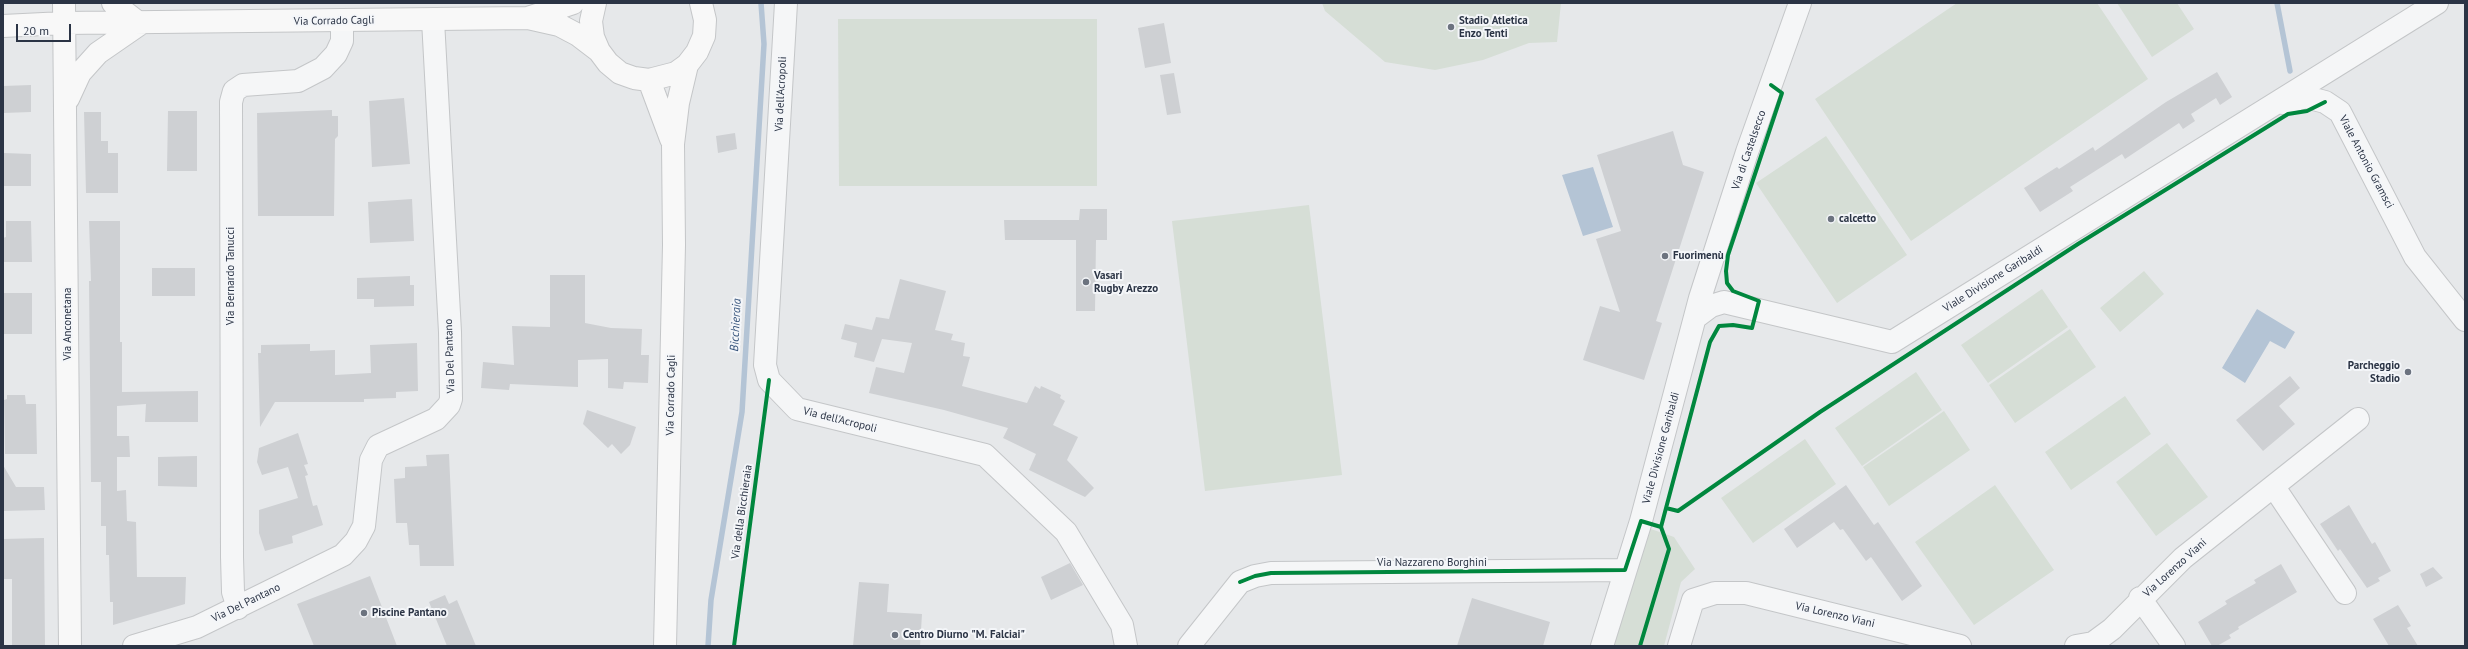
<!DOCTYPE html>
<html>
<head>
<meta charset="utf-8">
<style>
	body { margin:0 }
	#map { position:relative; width:2468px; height:649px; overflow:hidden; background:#e6e8ea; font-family:"PT Sans",sans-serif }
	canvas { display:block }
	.frame { position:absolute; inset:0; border:4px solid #2b3445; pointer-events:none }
	.scale { position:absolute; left:16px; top:24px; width:55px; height:18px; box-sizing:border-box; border:2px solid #2b3445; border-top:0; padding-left:5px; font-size:12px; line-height:14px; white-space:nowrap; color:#2b3445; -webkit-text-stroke:3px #f4f6f9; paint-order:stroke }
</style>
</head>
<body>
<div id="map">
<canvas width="2468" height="649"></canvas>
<div class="frame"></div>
<div class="scale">20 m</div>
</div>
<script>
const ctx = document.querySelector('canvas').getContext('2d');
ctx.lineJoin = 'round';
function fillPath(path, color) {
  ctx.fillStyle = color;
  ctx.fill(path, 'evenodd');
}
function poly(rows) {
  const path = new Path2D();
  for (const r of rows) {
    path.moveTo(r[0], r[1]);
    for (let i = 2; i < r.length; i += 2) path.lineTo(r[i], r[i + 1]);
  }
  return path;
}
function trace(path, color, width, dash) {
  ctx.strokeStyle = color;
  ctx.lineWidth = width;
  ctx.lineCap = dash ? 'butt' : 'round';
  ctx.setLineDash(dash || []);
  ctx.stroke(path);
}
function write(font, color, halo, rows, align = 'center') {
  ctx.font = font + ' "PT Sans",sans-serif';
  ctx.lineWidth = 4;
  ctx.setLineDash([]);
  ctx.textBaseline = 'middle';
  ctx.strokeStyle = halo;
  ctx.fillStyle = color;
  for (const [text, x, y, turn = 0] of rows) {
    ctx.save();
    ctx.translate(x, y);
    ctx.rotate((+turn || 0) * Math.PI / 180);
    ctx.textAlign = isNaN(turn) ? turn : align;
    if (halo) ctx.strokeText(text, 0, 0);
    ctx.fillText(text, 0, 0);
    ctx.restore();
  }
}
const green = poly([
	[1322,3,1561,3,1557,42,1529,43,1483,60,1435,70,1385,62,1325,11],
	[1957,3,2097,3,2148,79,1911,241,1815,99],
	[2117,3,2177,3,2194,29,2152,57],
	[838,19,1097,19,1097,186,839,186],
	[1826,136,1907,255,1837,303,1756,183],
	[1309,205,1342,475,1205,491,1172,221],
	[2144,271,2164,294,2120,332,2100,308],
	[2042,289,2068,327,1988,383,1961,345],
	[2070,329,2096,367,2015,423,1989,385],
	[1916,372,1942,410,1862,466,1835,428],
	[2125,396,2151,434,2071,490,2045,452],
	[1944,411,1970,450,1889,506,1863,467],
	[1805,439,1836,484,1753,543,1721,498],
	[2167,443,2208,497,2156,536,2116,482],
	[1995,485,2054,570,1974,625,1915,542],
	[1648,528,1674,537,1695,569,1681,582,1664,646,1613,646]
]);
const water = poly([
	[1593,167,1613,227,1583,236,1562,175],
	[2257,309,2295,332,2285,349,2270,341,2245,383,2222,368]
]);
const stream = poly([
	[2277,3,2290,71],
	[708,646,711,600,742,412,764,44,761,3]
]);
const building = poly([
	[1164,23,1171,63,1145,68,1138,28],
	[2217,72,2232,97,2220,105,2216,98,2191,114,2195,121,2183,129,2179,123,2125,159,2122,154,2070,187,2073,191,2040,212,2024,188,2057,167,2059,169,2093,147,2095,151,2166,102],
	[1174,73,1181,113,1167,115,1160,75],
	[31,85,31,112,3,113,3,86],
	[404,98,410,164,372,167,369,101],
	[332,110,332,116,338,116,338,136,335,139,334,216,258,216,257,113],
	[168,111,197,111,197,171,167,171],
	[84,112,101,112,101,141,108,141,108,153,118,153,118,193,86,193],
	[1673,131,1683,165,1704,172,1656,321,1662,323,1644,380,1583,360,1600,306,1620,312,1596,239,1621,231,1597,155],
	[735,133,737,149,718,153,716,136],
	[4,153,31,154,31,186,3,186],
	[412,199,414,241,370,243,368,202],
	[1080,209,1107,209,1107,240,1096,240,1095,311,1076,311,1076,240,1005,240,1004,220,1079,220],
	[6,221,31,221,32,262,3,262,3,238,6,237],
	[89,221,120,221,120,342,122,342,122,392,198,391,198,422,145,422,146,404,117,406,117,436,129,436,130,457,117,457,117,491,126,490,127,521,136,522,137,577,186,577,185,604,113,625,113,602,110,602,109,555,106,555,106,526,101,526,101,482,91,482,89,281,91,281],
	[152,268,195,268,195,296,152,296],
	[550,275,585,275,585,323,611,328,642,329,641,355,649,355,648,383,624,382,623,389,608,388,608,359,578,360,578,387,510,384,509,390,481,388,483,362,514,365,512,326,550,327],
	[410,276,410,285,414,285,414,306,374,307,374,299,357,299,357,278],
	[900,279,946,291,935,330,953,334,951,340,965,343,963,356,970,357,962,386,1027,403,1035,386,1040,389,1041,386,1061,395,1060,398,1065,401,1053,425,1078,437,1067,460,1094,488,1085,497,1029,470,1036,454,1003,438,1008,428,944,410,869,393,876,367,904,373,912,343,882,339,874,362,854,357,857,343,841,339,845,324,872,330,876,317,889,319],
	[3,293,32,293,32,334,3,334],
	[417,343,418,391,396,392,396,398,364,399,364,402,275,402,260,427,258,353,261,353,261,345,310,344,310,351,335,350,335,375,371,373,370,345],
	[2290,376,2300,388,2279,406,2295,424,2263,451,2236,420],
	[7,395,25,395,26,404,36,404,37,454,5,454,4,400,7,399],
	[587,410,636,427,630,445,621,454,612,444,608,448,583,424],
	[298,433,308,464,304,465,308,475,305,476,313,506,317,505,323,525,292,536,293,543,265,551,259,533,259,510,298,498,288,467,262,475,257,462,259,448],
	[449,454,454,566,420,566,419,545,409,545,407,523,396,523,394,479,405,478,405,467,427,466,426,455],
	[197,456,197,487,158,486,158,457],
	[3,465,16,487,44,487,45,510,3,511],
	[1846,485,1874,525,1878,522,1922,586,1902,601,1871,557,1866,561,1843,529,1840,530,1834,522,1797,548,1784,529],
	[2349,505,2372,544,2375,542,2391,571,2378,578,2380,581,2367,588,2340,549,2338,551,2320,524],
	[44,538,45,646,12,646,12,579,3,579,3,539],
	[1070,563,1083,585,1051,600,1041,577],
	[2281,564,2297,592,2238,627,2239,629,2229,635,2231,638,2217,646,2212,646,2198,622,2227,604,2225,601,2256,583,2254,580],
	[2433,567,2443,578,2426,587,2420,574],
	[370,576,397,646,314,646,297,604],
	[859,582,889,584,887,612,922,614,920,646,853,646],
	[445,595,449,604,457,600,476,646,447,646,429,602],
	[1472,598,1550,622,1543,646,1457,646],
	[2398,605,2411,626,2407,628,2418,646,2389,646,2373,619]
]);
const street = poly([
	[786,3,765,365,769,380,797,409,985,455,1066,532,1122,625,1126,646],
	[2283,103,2306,97,2325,102,2340,112,2415,257,2465,320],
	[1695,318,1711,306,1724,302,1892,342,2437,3],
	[2274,487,2345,593],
	[2140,598,2174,646],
	[238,608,233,592,232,557,231,102,234,91,243,85,298,81,323,68,336,54,342,41,342,21],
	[134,646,197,627,343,555,356,541,364,526,371,460,378,446,436,419,449,405,451,399,450,332,433,20],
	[1189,646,1240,582,1255,576,1271,573,1625,570],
	[1602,646,1641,521,1700,298,1747,152,1800,3],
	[1679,646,1693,600,1715,593,1746,593,1960,646],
	[2076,646,2093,643,2112,629,2183,558,2358,419]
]);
const secondary = poly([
	[64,3,70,646],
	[113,3,140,24],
	[595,3,591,21,593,37,599,51,608,63,620,73,634,78,649,80,676,73,687,65,697,52,704,36,705,20,701,3],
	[528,18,573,3],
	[3,26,64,23,528,18,559,25,578,35,599,51],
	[649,80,671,139],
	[68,99,80,73,98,53,140,24],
	[665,646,674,245,673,144,678,103,687,65]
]);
const cycleway = poly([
	[1666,508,1678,511,1820,412,2078,244,2288,114,2307,111,2325,102],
	[1240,582,1255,576,1271,573,1625,570,1641,521,1661,527,1710,342,1719,326,1733,325,1752,328,1759,301,1733,291,1727,283,1726,271,1728,255,1782,93,1771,85],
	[734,646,769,380],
	[1640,646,1669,549,1661,527]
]);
const markers = [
	[1451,27,4,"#6c737f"],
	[1831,219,4,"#6c737f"],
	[1665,256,4,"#6c737f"],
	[1086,282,4,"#6c737f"],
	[2408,372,4,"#6c737f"],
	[364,613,4,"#6c737f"],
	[895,635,4,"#6c737f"]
];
const streetNames = [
	["Via Corrado Cagli",334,21,-1],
	["Via dell'Acropoli",781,94,-87],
	["Via di Castelsecco",1749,150,-71],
	["Viale Antonio Gramsci",2366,162,62],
	["Via Bernardo Tanucci",231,276,-90],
	["Viale Divisione Garibaldi",1993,279,-32],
	["Via Anconetana",68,324,-90],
	["Via Del Pantano",450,356,-92],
	["Via Corrado Cagli",671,395,-89],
	["Via dell'Acropoli",840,420,14],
	["Viale Divisione Garibaldi",1661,448,-75],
	["Via della Bicchieraia",742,512,-82],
	["Via Nazzareno Borghini",1432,563],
	["Via Lorenzo Viani",2175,568,-42],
	["Via Del Pantano",246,603,-26],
	["Via Lorenzo Viani",1835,615,13]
];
const poiNames = [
	["Stadio Atletica",1459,21],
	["Enzo Tenti",1459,34],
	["calcetto",1839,219],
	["Fuorimenù",1673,256],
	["Vasari",1094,276],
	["Rugby Arezzo",1094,289],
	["Parcheggio",2400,366,"right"],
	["Stadio",2400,379,"right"],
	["Piscine Pantano",372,613],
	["Centro Diurno \"M. Falciai\"",903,635]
];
const waterNames = [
	["Bicchieraia",736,325,-87]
];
fillPath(green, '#d6ded6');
fillPath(water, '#b4c4d5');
trace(stream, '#b4c4d5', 5.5);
fillPath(building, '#ced0d3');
trace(street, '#c4c6c8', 24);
trace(secondary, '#c4c6c8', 24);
trace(street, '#f5f6f7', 22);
trace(secondary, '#f8f8f8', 22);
trace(cycleway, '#00873e', 4);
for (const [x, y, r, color] of markers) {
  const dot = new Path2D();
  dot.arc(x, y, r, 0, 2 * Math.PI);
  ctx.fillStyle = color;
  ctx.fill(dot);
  trace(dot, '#f4f6f9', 1.5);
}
write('11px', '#2b3445', '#f4f6f9', streetNames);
write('bold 11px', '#2b3445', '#f4f6f9', poiNames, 'left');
write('italic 12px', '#34527a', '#f4f6f9', waterNames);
</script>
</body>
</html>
